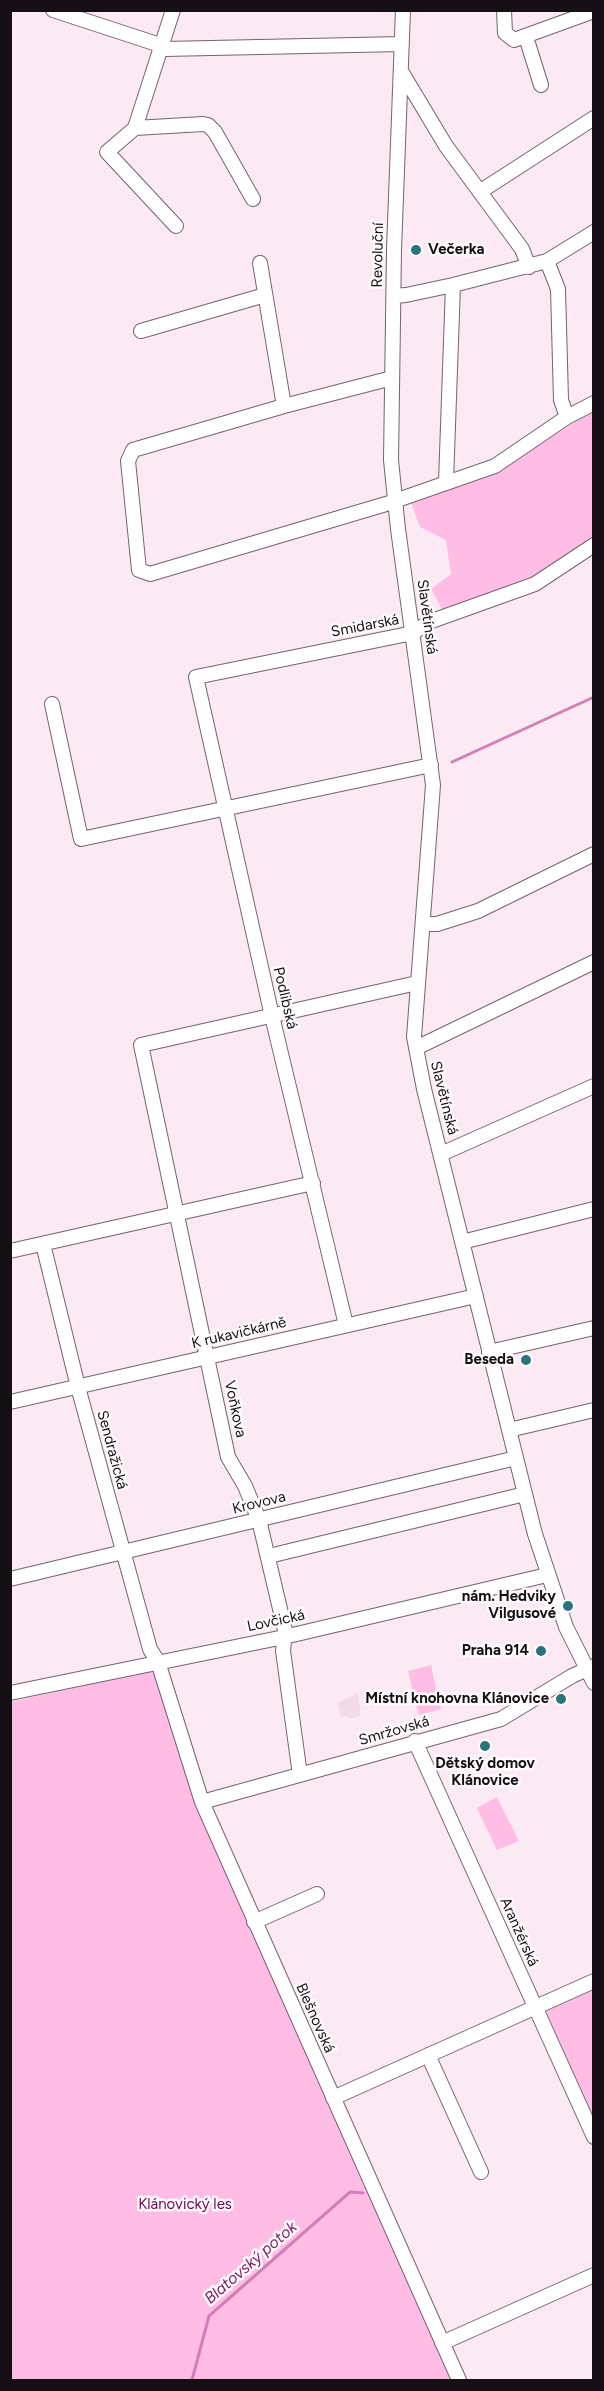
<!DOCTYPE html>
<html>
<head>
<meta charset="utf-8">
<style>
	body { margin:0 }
	#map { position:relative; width:604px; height:2391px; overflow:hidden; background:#fbe9f4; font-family:Figtree,sans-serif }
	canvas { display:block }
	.frame { position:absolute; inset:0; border:12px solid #161014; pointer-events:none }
</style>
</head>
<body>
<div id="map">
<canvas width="604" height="2391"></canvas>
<div class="frame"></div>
</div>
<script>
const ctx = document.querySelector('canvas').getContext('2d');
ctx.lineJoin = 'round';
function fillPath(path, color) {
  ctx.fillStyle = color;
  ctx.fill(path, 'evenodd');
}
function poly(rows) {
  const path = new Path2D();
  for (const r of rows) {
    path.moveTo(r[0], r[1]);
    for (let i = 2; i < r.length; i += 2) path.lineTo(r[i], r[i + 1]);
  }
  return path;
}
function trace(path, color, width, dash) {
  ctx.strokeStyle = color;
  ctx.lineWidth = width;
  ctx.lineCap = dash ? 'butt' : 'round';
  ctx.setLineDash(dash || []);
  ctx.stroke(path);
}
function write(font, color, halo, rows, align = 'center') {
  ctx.font = font + ' Figtree,sans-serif';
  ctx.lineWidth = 5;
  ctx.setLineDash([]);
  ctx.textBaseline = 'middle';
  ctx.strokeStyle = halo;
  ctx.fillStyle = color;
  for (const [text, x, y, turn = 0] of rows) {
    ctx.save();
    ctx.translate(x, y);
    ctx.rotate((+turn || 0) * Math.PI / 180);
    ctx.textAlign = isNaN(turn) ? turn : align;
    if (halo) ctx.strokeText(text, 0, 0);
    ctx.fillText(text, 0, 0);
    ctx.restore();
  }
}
const built = poly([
	[358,1693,361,1714,354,1718,348,1718,347,1715,341,1718,338,1703]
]);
const green = poly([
	[593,410,593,541,538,578,443,611,431,589,451,574,446,540,420,527,410,499,515,461],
	[431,1665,441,1709,419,1715,408,1671],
	[154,1670,452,2380,11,2380,10,1702],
	[497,1797,519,1841,497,1850,477,1808],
	[593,1987,593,2117,545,2009]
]);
const stream = poly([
	[452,762,594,697],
	[192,2380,209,2316,350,2192,363,2193]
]);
const minor = poly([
	[53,10,154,43,164,49,402,44],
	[173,10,135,128,107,152,176,226],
	[403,10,394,250,391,460,398,529,433,785,414,1037,424,1089,535,1534,566,1627,594,1683],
	[504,10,505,33,514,40,594,11],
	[526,37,541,85],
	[401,71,446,146,522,249,529,267],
	[135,128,203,124,208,125,215,132,253,199],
	[481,191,594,118],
	[547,261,558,289,561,400,567,417],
	[260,263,284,406],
	[394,296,406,295,453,285,547,261,594,232],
	[141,331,265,295],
	[392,378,284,406,133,450,128,461,139,570,150,574,386,504,495,466,567,417,594,403],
	[446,482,453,285],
	[52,704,81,839,431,765],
	[423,924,437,924,478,911,594,854],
	[416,1048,594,962],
	[441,1154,594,1086],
	[462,1242,594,1209],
	[43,1244,78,1387,150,1649,158,1662,202,1802,459,2380],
	[10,1251,313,1183],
	[346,1325,272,1016,196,677,413,633,429,622,535,584,594,545],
	[489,1352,594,1328],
	[10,1402,476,1296],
	[509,1430,594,1410],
	[269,1556,525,1494],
	[10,1579,516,1458],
	[10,1693,284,1637,547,1575],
	[415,1741,594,2137],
	[300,1775,283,1651,285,1630,259,1520,245,1486,228,1457,141,1045,417,983],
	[202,1802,501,1719,572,1676,594,1666],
	[254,1922,317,1894],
	[428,2055,481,2172],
	[333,2098,594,1981],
	[442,2343,594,2275]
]);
const markers = [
	[416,250,6,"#2b737e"],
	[526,1360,6,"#2b737e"],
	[568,1606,6,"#2b737e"],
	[541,1651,6,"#2b737e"],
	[561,1699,6,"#2b737e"],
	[485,1746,6,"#2b737e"]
];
const poiNames = [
	["Večerka",428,250,"left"],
	["Beseda",514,1360],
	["nám. Hedviky",556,1597],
	["Vilgusové",556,1614],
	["Praha 914",529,1651],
	["Místní knohovna Klánovice",549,1699],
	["Dětský domov",485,1764,"center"],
	["Klánovice",485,1781,"center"]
];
const streetNames = [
	["Revoluční",378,255,-89],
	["Slavětínská",427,617,82],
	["Smidarská",365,626,-11],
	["Podlibská",285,998,77],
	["Slavětínská",444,1098,76],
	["K rukavičkárně",239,1333,-13],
	["Voňkova",235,1409,78],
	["Sendražická",112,1450,75],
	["Krovova",259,1503,-14],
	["Lovčická",276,1621,-12],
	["Smržovská",394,1731,-16],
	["Aranžérská",519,1932,66],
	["Blešnovská",315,2018,66]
];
const parkNames = [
	["Klánovický les",185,2205]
];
const waterNames = [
	["Blatovský potok",251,2263,-41]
];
fillPath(built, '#f3dae9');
fillPath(green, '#ffbde6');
trace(stream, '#d47eb7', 3);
trace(minor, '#73646d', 16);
trace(minor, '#fff', 14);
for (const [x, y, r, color] of markers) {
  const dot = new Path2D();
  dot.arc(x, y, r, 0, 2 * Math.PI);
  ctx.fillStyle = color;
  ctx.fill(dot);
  trace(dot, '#fffbfd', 2);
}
write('bold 15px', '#161014', '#fffbfd', poiNames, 'right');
write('15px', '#161014', '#fffbfd', streetNames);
write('15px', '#6e0056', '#fffbfd', parkNames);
write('italic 16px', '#7e1864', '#fffbfd', waterNames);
</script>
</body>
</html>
